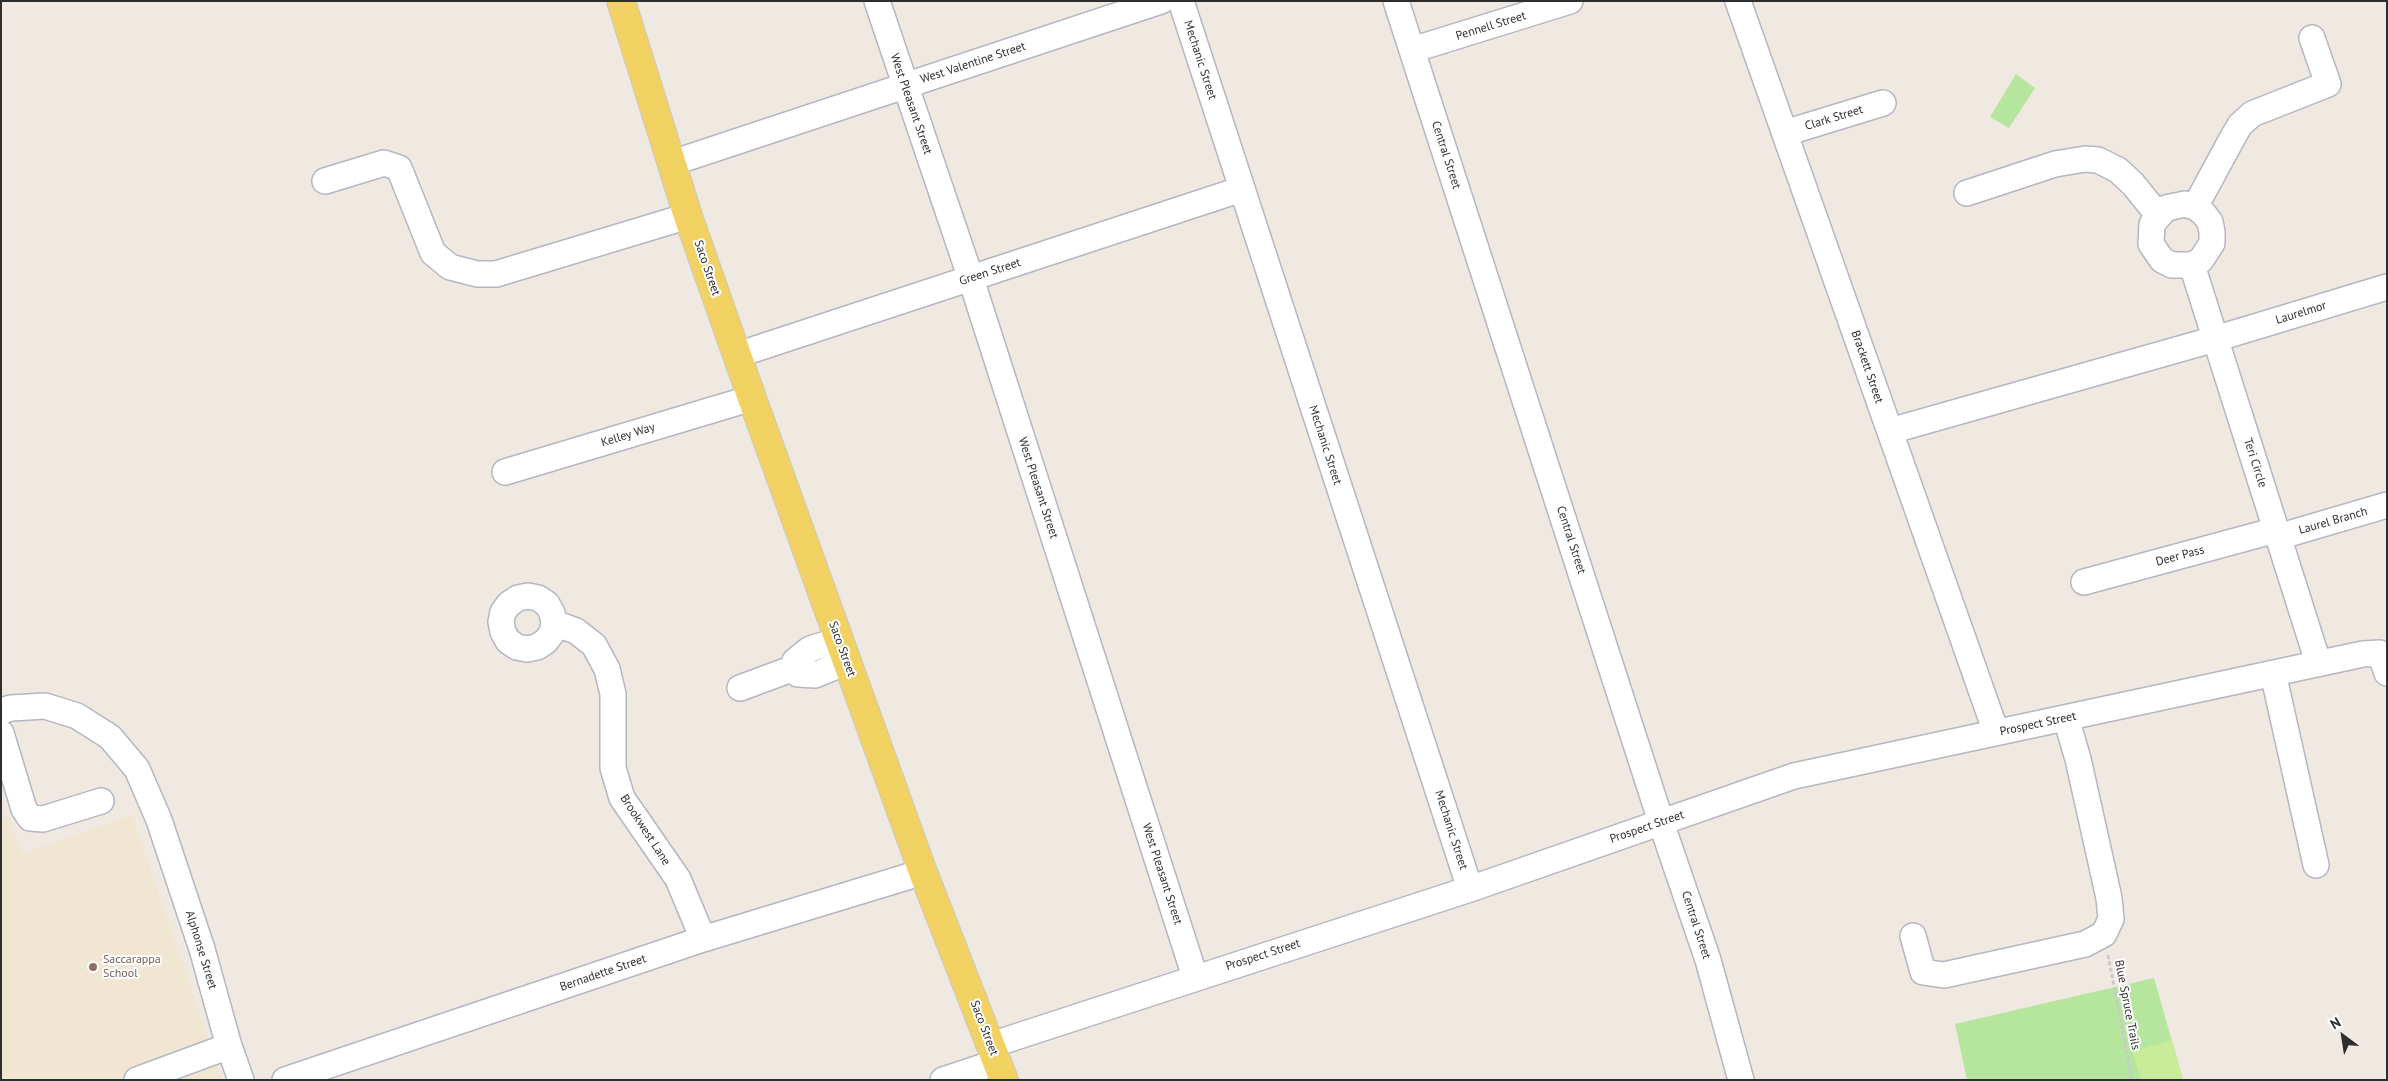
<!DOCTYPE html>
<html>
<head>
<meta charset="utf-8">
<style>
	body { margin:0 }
	#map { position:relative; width:2388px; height:1081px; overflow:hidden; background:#efe9e1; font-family:"PT Sans",sans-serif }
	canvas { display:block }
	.frame { position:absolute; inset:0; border:2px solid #2e2e2e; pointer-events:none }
	.north { position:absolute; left:2318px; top:1011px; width:50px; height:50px; -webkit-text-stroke:4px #fff; paint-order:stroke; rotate:329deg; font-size:14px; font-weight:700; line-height:20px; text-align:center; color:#2e2e2e }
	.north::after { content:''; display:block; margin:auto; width:18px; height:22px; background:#2e2e2e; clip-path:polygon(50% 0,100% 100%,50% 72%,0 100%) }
</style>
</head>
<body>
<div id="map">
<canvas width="2388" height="1081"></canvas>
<div class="frame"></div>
<div class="north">N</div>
</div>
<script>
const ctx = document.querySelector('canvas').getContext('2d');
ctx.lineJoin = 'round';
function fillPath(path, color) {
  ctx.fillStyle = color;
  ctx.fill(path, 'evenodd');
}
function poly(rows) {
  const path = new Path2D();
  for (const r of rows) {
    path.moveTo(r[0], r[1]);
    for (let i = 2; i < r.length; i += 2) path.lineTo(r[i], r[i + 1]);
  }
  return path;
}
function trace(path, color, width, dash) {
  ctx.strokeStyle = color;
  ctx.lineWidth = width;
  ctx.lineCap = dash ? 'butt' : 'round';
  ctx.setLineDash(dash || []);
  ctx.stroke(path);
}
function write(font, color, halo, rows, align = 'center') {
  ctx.font = font + ' "PT Sans",sans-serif';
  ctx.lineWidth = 4;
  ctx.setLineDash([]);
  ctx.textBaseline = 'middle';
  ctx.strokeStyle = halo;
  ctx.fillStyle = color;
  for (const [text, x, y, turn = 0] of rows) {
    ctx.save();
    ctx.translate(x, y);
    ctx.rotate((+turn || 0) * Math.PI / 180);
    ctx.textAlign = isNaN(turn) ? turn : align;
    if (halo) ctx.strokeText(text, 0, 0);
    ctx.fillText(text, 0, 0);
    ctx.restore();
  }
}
const education = poly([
	[7,814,22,854,132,815,222,1080,1,1080,1,816]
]);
const green = poly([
	[2016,74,2035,88,2009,128,1990,117],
	[2154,978,2183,1080,1967,1080,1955,1024]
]);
const pitch = poly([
	[2172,1040,2183,1079,2141,1080,2133,1052]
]);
const path = poly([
	[2108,955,2132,1080]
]);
const minor = poly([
	[877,1,971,279,1195,977],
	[1181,1,1470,889],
	[1396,1,1665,834,1708,960,1741,1080],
	[1738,1,1996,732],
	[1412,50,1570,1],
	[1785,133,1883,103],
	[672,163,1161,1],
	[325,181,384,163,399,168,433,253,450,267,477,274,496,274,688,216],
	[1967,193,2055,164,2085,159,2098,160,2118,170,2133,184,2158,215],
	[2195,207,2233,137,2240,125,2252,114,2328,84,2312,38],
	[2192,265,2172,265,2162,260,2151,244,2152,224,2166,208,2185,204,2195,207,2204,214,2210,222,2212,232,2212,243,2201,260,2192,265,2318,662],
	[737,355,1242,189],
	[1890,431,2215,339,2387,287],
	[505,472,752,398],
	[2278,537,2387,505],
	[2084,582,2276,530],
	[554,623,552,633,546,641,537,647,527,649,517,647,508,641,503,632,501,622,503,612,509,604,518,598,528,596,538,598,547,604,552,613,554,623,576,631,594,645,607,669,613,694,613,768,622,798,678,879,703,939],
	[839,640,810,649,795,661,794,668,798,674,815,675,847,662],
	[2273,673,2316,865],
	[740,688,794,668],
	[1,711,11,708,45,706,77,716,110,737,137,769,159,820,202,949,229,1046,241,1080],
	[1,733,24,809,30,818,43,819,101,801],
	[1913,936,1923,972,1944,975,2085,944,2104,934,2111,919,2109,898,2078,759,2066,718],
	[991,1045,1470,889,1794,776,2363,654,2380,653,2387,673],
	[137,1080,229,1046],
	[285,1080,703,939,923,872],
	[943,1080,997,1062]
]);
const major = poly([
	[621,1,688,216,752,398,923,872,1004,1080]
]);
const markers = [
	[93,967,5,"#8d6e63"]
];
const streetNames = [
	["Pennell Street",1491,26,-17],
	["Mechanic Street",1200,60,72],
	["West Valentine Street",973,63,-18],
	["West Pleasant Street",911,104,71],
	["Clark Street",1834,118,-17],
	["Central Street",1446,155,72],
	["Saco Street",707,268,71],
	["Green Street",990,272,-18],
	["Laurelmor",2301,313,-17],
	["Brackett Street",1867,367,71],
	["Kelley Way",628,435,-17],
	["Mechanic Street",1325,445,72],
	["Teri Circle",2255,463,72],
	["West Pleasant Street",1038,488,72],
	["Laurel Branch",2333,521,-16],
	["Central Street",1571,540,72],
	["Deer Pass",2180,556,-15],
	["Saco Street",842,649,70],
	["Prospect Street",2038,724,-12],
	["Prospect Street",1647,827,-19],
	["Brookwest Lane",645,830,57],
	["Mechanic Street",1451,830,72],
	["West Pleasant Street",1162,874,72],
	["Central Street",1696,925,72],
	["Alphonse Street",201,950,73],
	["Prospect Street",1263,955,-18],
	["Bernadette Street",603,973,-19],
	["Blue Spruce Trails",2127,1005,79],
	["Saco Street",984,1028,69]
];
const educationNames = [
	["Saccarappa",103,960],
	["School",103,974]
];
fillPath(education, '#f0e6d1');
fillPath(green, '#b6e59e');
fillPath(pitch, '#c9ec9a');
trace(minor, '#b4b7c1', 28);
trace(major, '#c9c9c9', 30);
trace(path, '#c9c9c9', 3, [4, 2.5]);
trace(minor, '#fff', 25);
trace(major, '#f2d163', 28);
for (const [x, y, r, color] of markers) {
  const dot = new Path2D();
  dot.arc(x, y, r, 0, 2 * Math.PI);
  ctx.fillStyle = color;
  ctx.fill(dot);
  trace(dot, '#fff', 2);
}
write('12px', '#2e2e2e', '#fff', streetNames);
write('12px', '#785e54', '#fff', educationNames, 'left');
</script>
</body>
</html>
